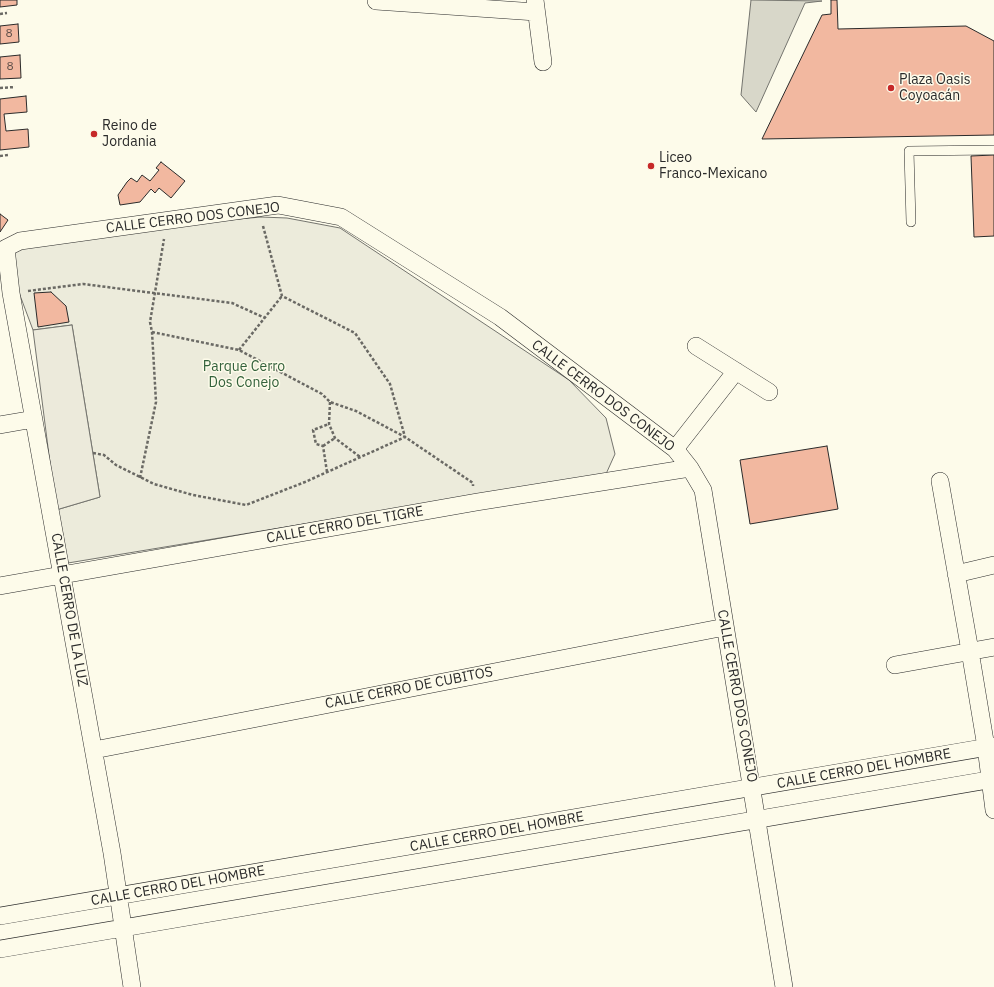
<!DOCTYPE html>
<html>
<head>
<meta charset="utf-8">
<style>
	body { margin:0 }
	canvas { display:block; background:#fdfbea }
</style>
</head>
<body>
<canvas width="994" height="987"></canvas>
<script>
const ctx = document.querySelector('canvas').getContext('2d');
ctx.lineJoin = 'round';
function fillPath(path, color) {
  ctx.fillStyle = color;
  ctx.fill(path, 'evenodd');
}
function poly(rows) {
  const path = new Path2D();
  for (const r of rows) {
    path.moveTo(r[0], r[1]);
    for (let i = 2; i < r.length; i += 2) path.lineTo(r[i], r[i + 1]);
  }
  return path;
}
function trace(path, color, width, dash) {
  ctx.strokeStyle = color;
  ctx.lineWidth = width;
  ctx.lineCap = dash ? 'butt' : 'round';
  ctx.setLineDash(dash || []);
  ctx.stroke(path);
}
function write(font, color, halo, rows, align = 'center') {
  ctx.font = font + ' "IBM Plex Sans",sans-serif';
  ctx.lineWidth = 3;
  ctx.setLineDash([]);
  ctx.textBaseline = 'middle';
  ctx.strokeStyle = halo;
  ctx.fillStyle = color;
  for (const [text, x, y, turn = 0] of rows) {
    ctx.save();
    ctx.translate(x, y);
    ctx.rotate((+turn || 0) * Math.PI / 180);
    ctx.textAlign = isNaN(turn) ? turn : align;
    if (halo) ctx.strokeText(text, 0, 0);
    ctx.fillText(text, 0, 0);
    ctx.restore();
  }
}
const green = poly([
	[261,217,287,218,340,228,569,380,606,418,615,454,606,474,68,563,56,510,100,497,72,325,33,330,18,290,12,249,164,226,261,217]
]);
const parking = poly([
	[72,325,100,497,56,510,33,330,72,325]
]);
const water = poly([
	[751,0,822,1,805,3,756,112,741,95,751,0]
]);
const building = poly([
	[0,0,17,0,17,5,0,7,0,0],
	[831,0,837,0,838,29,966,26,994,41,994,135,762,139,822,15,831,14,831,0],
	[18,24,19,42,0,44,0,26,18,24],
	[20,55,21,78,0,79,0,57,20,55],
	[26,96,27,112,4,114,6,131,28,129,29,147,0,150,0,99,26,96],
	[994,155,994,236,974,237,971,156,994,155],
	[161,162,185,181,171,198,159,188,155,193,151,189,140,202,120,205,118,195,127,182,131,178,137,182,142,175,150,181,159,170,156,168,161,162],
	[0,214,8,220,0,232,0,214],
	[51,292,66,306,69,322,38,327,34,293,51,292],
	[827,446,838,509,750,524,740,460,827,446]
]);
const path = poly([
	[0,14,7,13],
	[0,88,15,87],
	[0,156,8,155],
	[263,226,282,296,355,333,390,384,405,437],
	[28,291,83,284,232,303,265,318],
	[152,332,239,350,322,394,330,402,356,411,405,437],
	[239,350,282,296],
	[330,402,329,424,335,438,360,457],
	[323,446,335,438],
	[93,453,104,455,116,465,154,484,193,495,246,505,305,482,405,437,473,483,473,486],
	[327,472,323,446,316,444,313,430,329,424],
	[140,478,156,402,152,332,150,322,164,239]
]);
const lane = poly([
	[911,222,909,151,994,150]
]);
const street = poly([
	[535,0,543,62],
	[376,1,536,12],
	[696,346,769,392],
	[0,425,34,419],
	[675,449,736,371],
	[940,481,970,651,986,747,994,810],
	[956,574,994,565],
	[0,586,477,502,690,468],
	[895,665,994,647],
	[94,750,725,627],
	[0,916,994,746],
	[0,949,994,779],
	[132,987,112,853,11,293,6,248,20,241,278,205,341,217,500,317,675,449,690,468,703,490,784,987]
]);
const markers = [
	[891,88,4,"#c62828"],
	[94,134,4,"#c62828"],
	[651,166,4,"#c62828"]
];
const numberNames = [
	["8",9,34],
	["8",10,67]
];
const poiNames = [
	["Plaza Oasis",899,80],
	["Coyoacán",899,96],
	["Reino de",102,126],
	["Jordania",102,142],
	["Liceo",659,158],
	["Franco-Mexicano",659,174]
];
const streetNames = [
	["CALLE CERRO DOS CONEJO",193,218,-7],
	["CALLE CERRO DOS CONEJO",603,396,37],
	["CALLE CERRO DEL TIGRE",345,525,-10],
	["CALLE CERRO DE LA LUZ",69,610,80],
	["CALLE CERRO DE CUBITOS",409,688,-11],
	["CALLE CERRO DOS CONEJO",737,696,80],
	["CALLE CERRO DEL HOMBRE",864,769,-10],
	["CALLE CERRO DEL HOMBRE",497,832,-10],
	["CALLE CERRO DEL HOMBRE",178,886,-10]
];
const parkNames = [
	["Parque Cerro",244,367],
	["Dos Conejo",244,383]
];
fillPath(green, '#ecebdb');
trace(green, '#74746e', 1);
fillPath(parking, '#eceadb');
trace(parking, '#74746e', 1);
fillPath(water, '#d8d7c9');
trace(water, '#74746e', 1);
fillPath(building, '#f2b8a0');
trace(building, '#2b2b2b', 1);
trace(lane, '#2b2b2b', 10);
trace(street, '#2b2b2b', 18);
trace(path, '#6a6964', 2.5, [3, 2]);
trace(lane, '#fdfbea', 9);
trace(street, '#fdfbea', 17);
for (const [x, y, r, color] of markers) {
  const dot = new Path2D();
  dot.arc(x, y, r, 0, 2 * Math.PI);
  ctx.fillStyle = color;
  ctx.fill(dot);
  trace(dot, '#fdfbea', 1.5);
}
write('12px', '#5d4e48', null, numberNames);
write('14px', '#2b2b2b', '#fdfbea', poiNames, 'left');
write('14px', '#2b2b2b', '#fdfbea', streetNames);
write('14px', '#34623c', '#fdfbea', parkNames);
</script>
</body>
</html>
